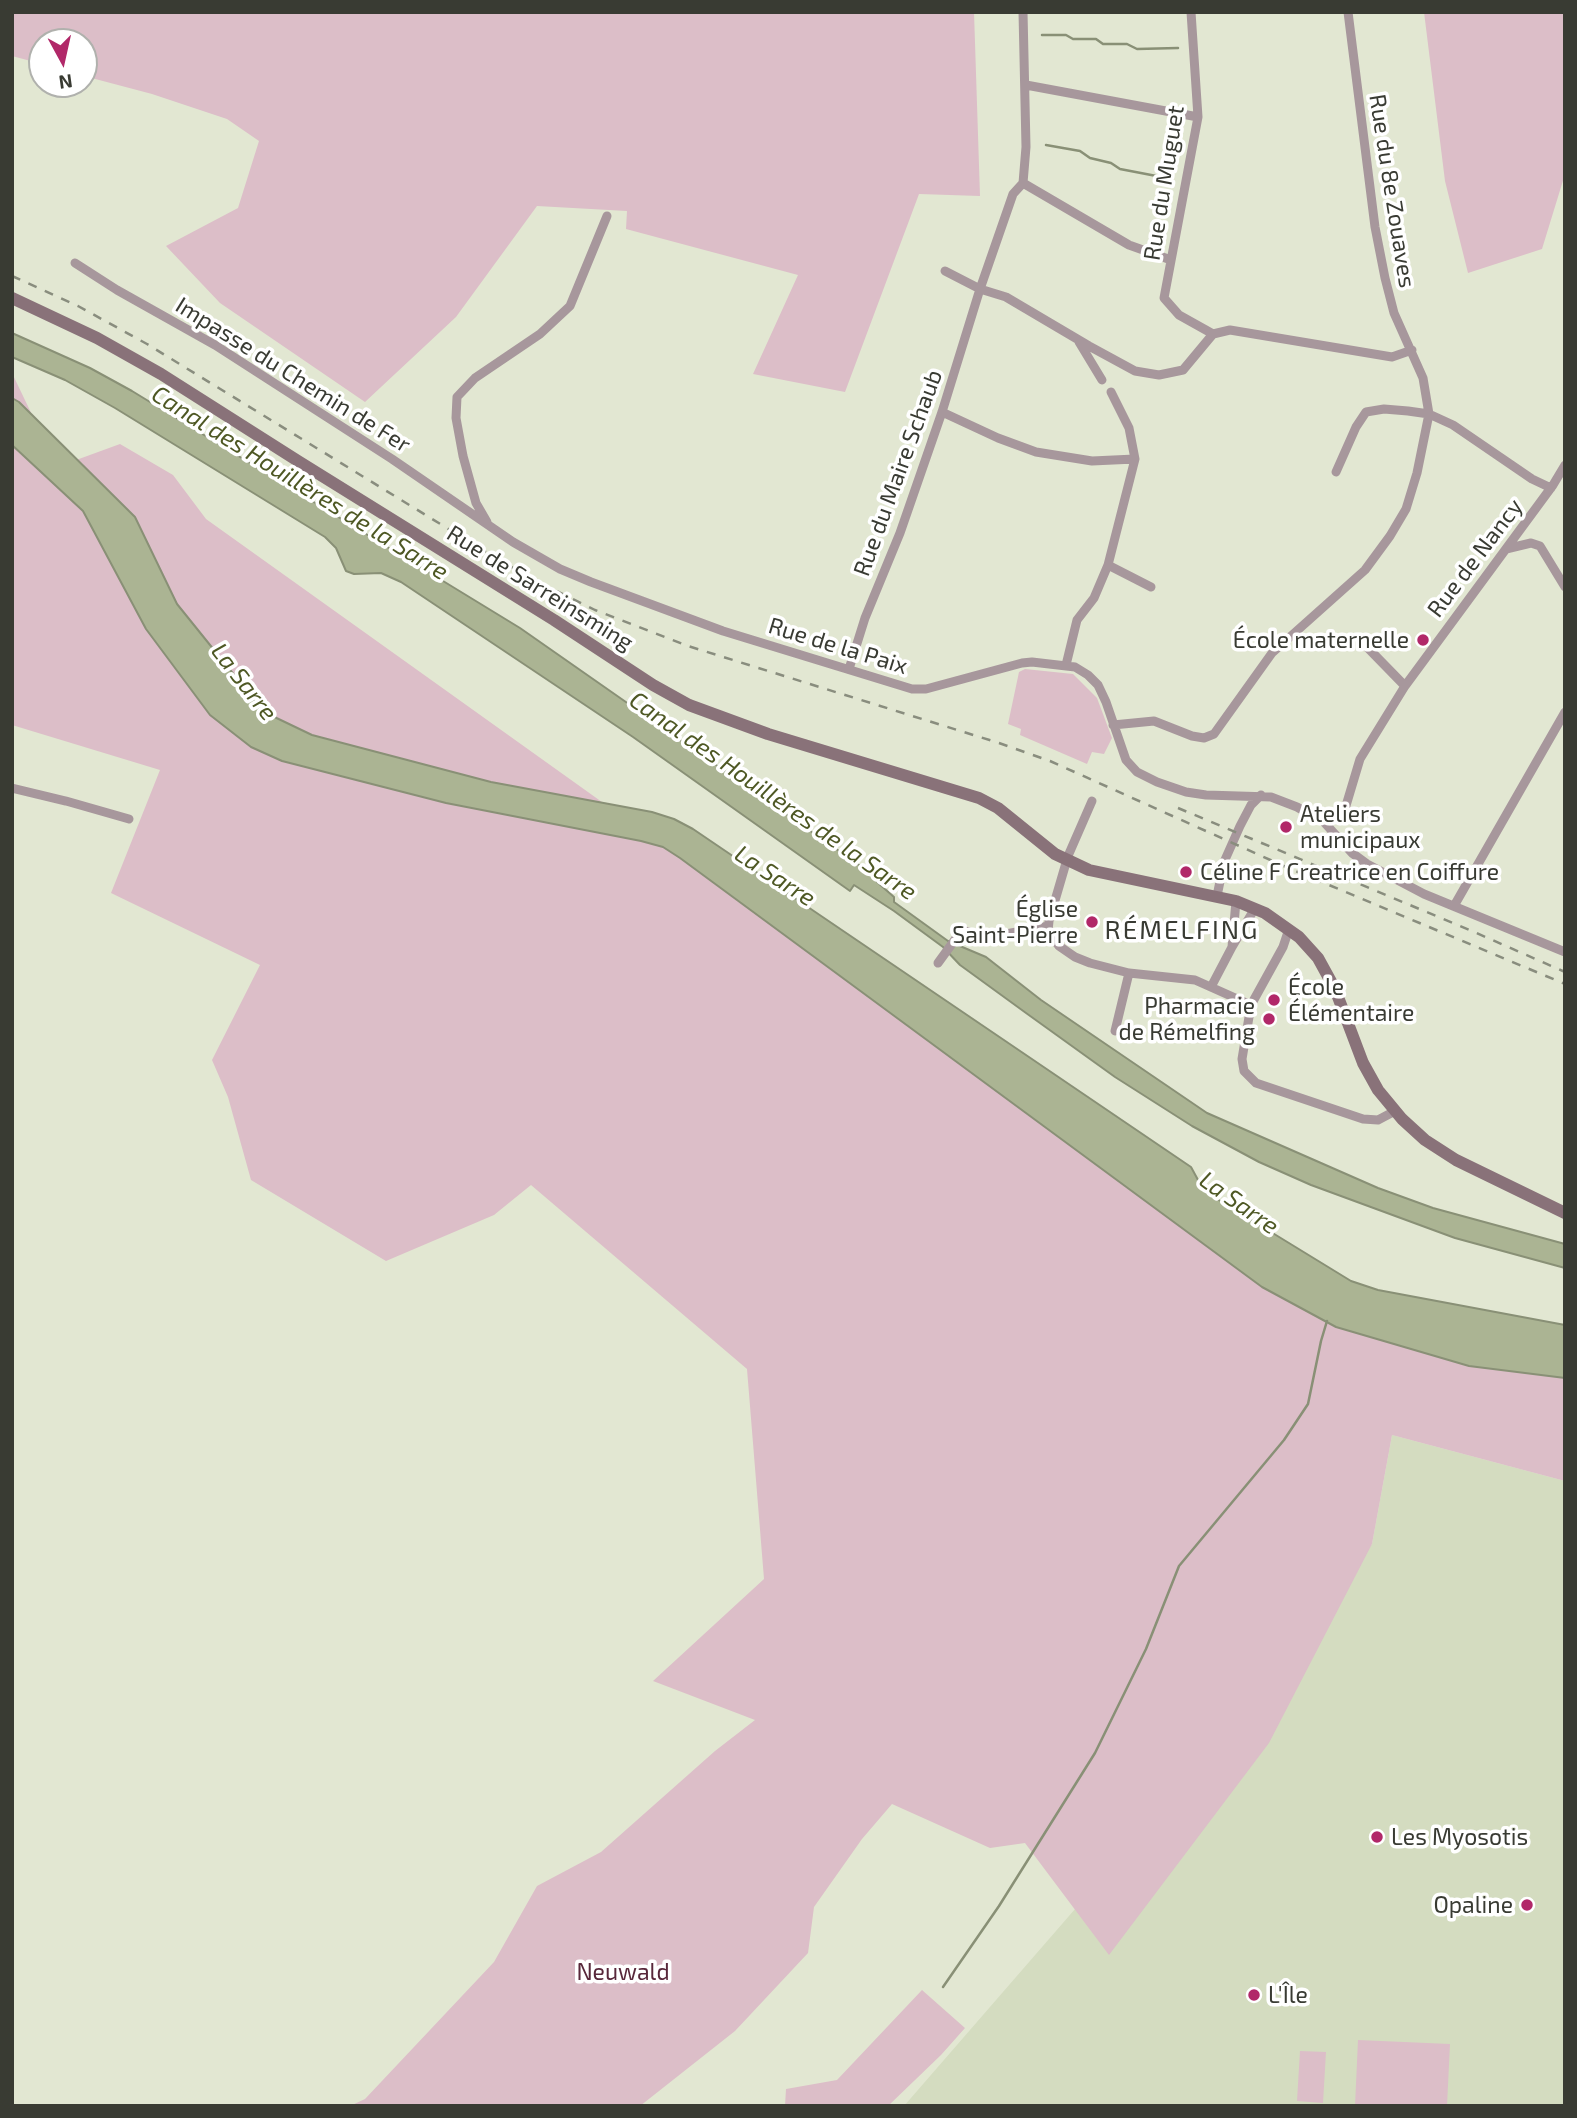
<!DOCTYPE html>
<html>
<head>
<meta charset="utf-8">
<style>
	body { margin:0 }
	#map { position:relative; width:1577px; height:2118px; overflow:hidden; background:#e2e7d2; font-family:"Exo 2",sans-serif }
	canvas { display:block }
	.frame { position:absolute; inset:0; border:14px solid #393b33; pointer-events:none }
	.north { position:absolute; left:28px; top:28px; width:70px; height:70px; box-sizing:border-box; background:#fff; border:2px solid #b0b1ad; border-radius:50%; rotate:172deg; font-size:19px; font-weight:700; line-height:28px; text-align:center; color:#393b33 }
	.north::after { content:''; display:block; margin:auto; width:24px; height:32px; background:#b12869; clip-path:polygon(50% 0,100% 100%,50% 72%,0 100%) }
</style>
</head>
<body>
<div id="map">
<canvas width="1577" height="2118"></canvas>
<div class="frame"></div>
<div class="north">N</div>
</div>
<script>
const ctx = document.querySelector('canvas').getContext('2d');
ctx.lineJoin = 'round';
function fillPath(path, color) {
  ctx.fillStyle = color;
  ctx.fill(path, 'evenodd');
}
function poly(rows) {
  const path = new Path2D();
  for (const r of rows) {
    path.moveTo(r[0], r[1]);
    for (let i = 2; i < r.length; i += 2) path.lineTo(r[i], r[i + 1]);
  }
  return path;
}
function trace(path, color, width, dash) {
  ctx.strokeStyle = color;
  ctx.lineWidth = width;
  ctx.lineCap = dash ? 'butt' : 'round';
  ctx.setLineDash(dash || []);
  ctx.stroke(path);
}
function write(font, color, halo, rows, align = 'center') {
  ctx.font = font + ' "Exo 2",sans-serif';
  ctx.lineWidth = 7;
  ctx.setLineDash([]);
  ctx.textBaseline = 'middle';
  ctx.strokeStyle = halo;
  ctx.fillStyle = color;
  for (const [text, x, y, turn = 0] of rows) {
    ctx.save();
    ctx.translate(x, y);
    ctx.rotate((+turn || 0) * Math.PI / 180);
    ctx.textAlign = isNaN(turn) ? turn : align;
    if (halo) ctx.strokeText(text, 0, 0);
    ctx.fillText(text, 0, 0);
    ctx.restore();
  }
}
const built = poly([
	[1392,1435,1565,1481,1565,2106,904,2106,1082,1901,1372,1544]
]);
const green = poly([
	[12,12,974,12,980,196,919,194,845,392,753,374,798,275,626,229,627,211,537,206,456,317,365,402,220,303,166,246,238,208,259,141,227,119,152,94,84,76,84,42,42,42,42,64,12,56],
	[1424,12,1565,12,1565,174,1542,249,1468,273,1445,181],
	[12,373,57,467,120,444,173,475,206,519,760,915,1271,1288,1565,1378,1565,1481,1392,1435,1372,1544,1269,1743,1109,1955,1025,1843,990,1848,892,1804,862,1839,814,1907,808,1953,735,2031,640,2106,350,2106,365,2099,494,1962,537,1886,601,1852,715,1751,755,1720,653,1681,764,1579,747,1369,531,1185,494,1215,386,1261,251,1180,228,1097,212,1060,260,965,111,893,160,770,12,725],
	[1025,669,1073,674,1097,698,1112,738,1104,754,1092,752,1087,764,1020,735,1021,729,1008,724,1019,672],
	[922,1990,965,2028,941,2055,888,2106,785,2106,786,2089,837,2080],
	[1358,2040,1450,2044,1447,2106,1355,2106],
	[1300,2051,1326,2052,1323,2103,1297,2101]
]);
const water = poly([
	[12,333,90,368,132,391,520,628,872,874,877,882,894,897,894,902,948,941,986,957,1041,1000,1207,1113,1378,1188,1433,1208,1565,1244,1565,1268,1455,1238,1311,1185,1259,1162,1192,1126,1115,1077,1026,1013,960,965,943,947,894,911,854,885,850,891,633,737,401,582,381,573,354,574,346,571,336,548,325,537,115,408,65,380,12,357,12,333],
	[12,398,19,402,135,517,177,604,264,712,312,735,491,782,652,812,674,819,693,829,1191,1167,1204,1191,1351,1281,1378,1290,1565,1325,1565,1378,1469,1366,1336,1327,1262,1287,680,858,663,847,641,841,446,803,282,761,251,747,210,715,146,629,83,511,12,445,12,398]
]);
const stream = poly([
	[1042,35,1066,35,1073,39,1096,39,1103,44,1127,44,1137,49,1178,48],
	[1046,145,1080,151,1090,158,1111,163,1120,169,1172,179],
	[943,1987,999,1906,1095,1753,1146,1649,1179,1566,1284,1440,1308,1404,1321,1341,1327,1321]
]);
const street = poly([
	[1191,12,1198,117,1164,298,1179,315,1213,334],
	[1026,85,1198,117],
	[1023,183,1129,245,1171,260],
	[75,263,117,290,215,345,392,459,513,542,560,569,591,582,723,631,912,689,926,689,1022,663,1032,662,1075,667,1088,675,1098,685,1106,702,1126,760,1137,772,1157,782,1186,792,1206,795,1271,797,1297,807,1318,819,1327,821,1336,819],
	[945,271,980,289,1006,297,1089,346,1135,371,1159,375,1183,370,1213,334],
	[1213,334,1230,330,1392,357,1412,350],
	[1079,342,1102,380],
	[942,412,998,438,1036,452,1092,461,1135,459],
	[1336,472,1356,427,1366,412,1384,409,1408,411,1429,414,1453,425,1532,479,1551,488],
	[487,522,476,503,463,456,456,418,457,397,475,378,540,334,570,306,607,216],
	[1506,549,1531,543,1540,546,1565,587],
	[1108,565,1151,587],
	[1366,646,1405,686],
	[1066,665,1077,620,1094,598,1108,565,1135,459,1129,428,1111,392],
	[849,669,865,618,900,533,942,412,980,289,1013,194,1023,183,1026,147,1023,12],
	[1113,725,1154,721,1192,736,1204,738,1214,734,1272,653,1365,570,1390,536,1406,509,1417,473,1429,414,1423,378,1394,313,1385,278,1375,227,1348,12],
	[12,788,66,801,129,819],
	[1092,801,1068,856,1049,921,1048,931,1059,946,1075,957,1090,963,1129,973,1195,980,1251,1005],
	[1336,819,1345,809,1360,759,1405,686,1553,485,1565,465],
	[1323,821,1352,853,1367,864,1424,894,1565,952],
	[1217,896,1224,862,1240,826,1251,805,1261,795],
	[1236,901,1232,947,1255,908],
	[1454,906,1565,712],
	[1289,929,1283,947,1251,1005,1242,1059,1244,1071,1256,1083,1363,1119,1378,1120,1395,1111],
	[938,963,962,930,976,934,1006,934,1048,926],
	[1211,987,1232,947],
	[1115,1031,1129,973]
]);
const secondary = poly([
	[12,298,97,338,161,374,298,461,554,620,653,685,689,705,768,734,979,798,998,808,1055,854,1089,870,1236,901,1265,913,1299,937,1318,958,1335,989,1363,1063,1378,1090,1402,1119,1425,1140,1456,1160,1565,1213]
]);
const rail = poly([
	[12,276,78,306,147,344,499,560,538,582,595,610,688,646,999,743,1050,761,1286,867,1565,984],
	[1178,808,1472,931,1565,972]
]);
const markers = [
	[1423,640,7,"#b12869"],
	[1286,827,7,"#b12869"],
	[1186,872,7,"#b12869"],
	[1092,922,7,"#b12869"],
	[1274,1000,7,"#b12869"],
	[1269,1019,7,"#b12869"],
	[1377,1837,7,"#b12869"],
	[1527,1905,7,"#b12869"],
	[1254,1995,7,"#b12869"]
];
const streetNames = [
	["Rue du Muguet",1164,183,-81],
	["Rue du 8e Zouaves",1392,191,81],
	["Impasse du Chemin de Fer",293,375,32],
	["Rue du Maire Schaub",898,473,-70],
	["Rue de Nancy",1475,558,-53],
	["Rue de Sarreinsming",540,588,32],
	["Rue de la Paix",838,646,17]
];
const poiNames = [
	["École maternelle",1409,640,"right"],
	["Ateliers",1300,814],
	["municipaux",1300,840],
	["Céline F Creatrice en Coiffure",1200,872],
	["Église",1078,909,"right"],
	["Saint-Pierre",1078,935,"right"],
	["École",1288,987],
	["Élémentaire",1288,1013],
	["Pharmacie",1255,1006,"right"],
	["de Rémelfing",1255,1032,"right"],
	["Les Myosotis",1391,1837],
	["Opaline",1513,1905,"right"],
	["L'Île",1268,1995]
];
const parkNames = [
	["Neuwald",623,1972]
];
const waterNames = [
	["Canal des Houillères de la Sarre",300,483,32],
	["La Sarre",244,682,52],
	["Canal des Houillères de la Sarre",773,796,35],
	["La Sarre",775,876,33],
	["La Sarre",1239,1203,35]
];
const quarterNames = [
	["RÉMELFING",1182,930]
];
fillPath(built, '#d4dcc0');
fillPath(green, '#dcbec8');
fillPath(water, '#abb493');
trace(water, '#899076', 2);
trace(stream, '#899076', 2.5);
trace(street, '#a7979c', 9);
trace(secondary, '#897279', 12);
trace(rail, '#898d7e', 2.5, [9, 9]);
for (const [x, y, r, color] of markers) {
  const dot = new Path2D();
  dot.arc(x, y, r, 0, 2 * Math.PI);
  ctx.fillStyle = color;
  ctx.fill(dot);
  trace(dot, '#fff', 2.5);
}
write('23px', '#393b33', '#fff', streetNames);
write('23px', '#393b33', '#fff', poiNames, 'left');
write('23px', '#58273a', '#fff', parkNames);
write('italic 24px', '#4e5824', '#fff', waterNames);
ctx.letterSpacing = '2px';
write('26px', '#393b33', '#fff', quarterNames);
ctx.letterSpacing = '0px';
</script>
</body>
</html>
